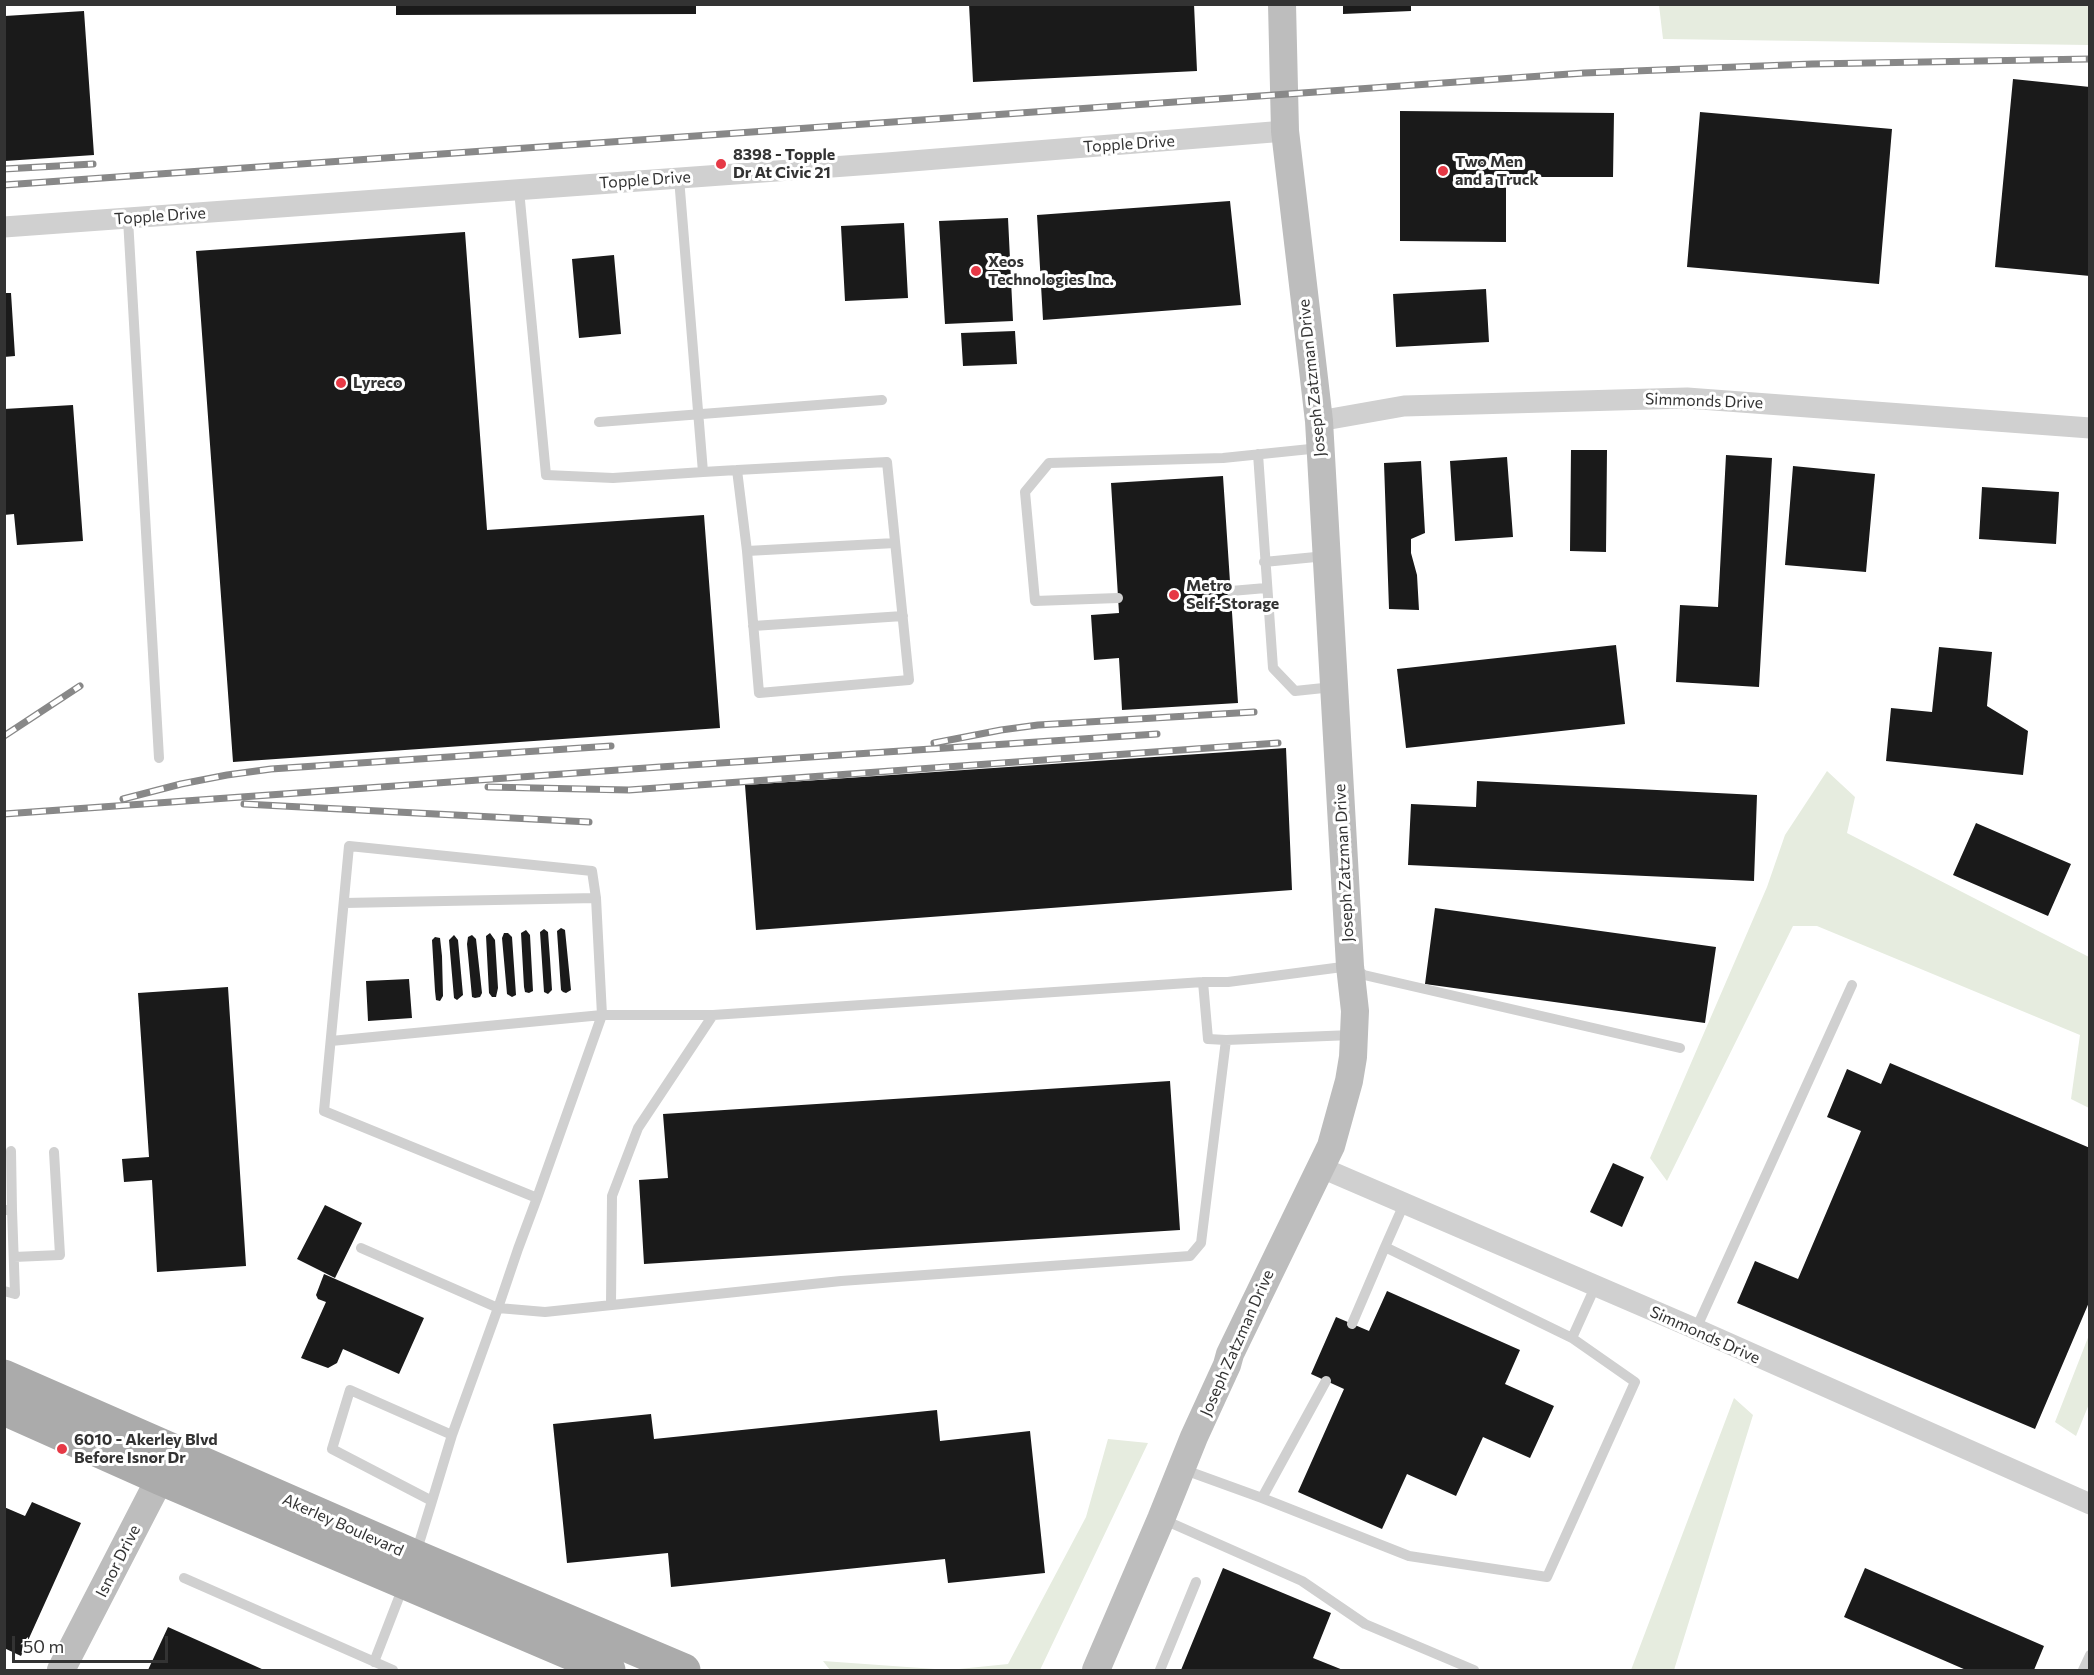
<!DOCTYPE html>
<html>
<head>
<meta charset="utf-8">
<style>
	body { margin:0 }
	#map { position:relative; width:2094px; height:1675px; overflow:hidden; background:#fff; font-family:Commissioner,sans-serif }
	canvas { display:block }
	.frame { position:absolute; inset:0; border:6px solid #333; pointer-events:none }
	.scale { position:absolute; left:12px; top:1636px; width:156px; height:27px; box-sizing:border-box; border:3px solid #333; border-top:0; padding-left:8px; font-size:18px; line-height:21px; white-space:nowrap; color:#333; -webkit-text-stroke:4px #fff; paint-order:stroke }
</style>
</head>
<body>
<div id="map">
<canvas width="2094" height="1675"></canvas>
<div class="frame"></div>
<div class="scale">50 m</div>
</div>
<script>
const ctx = document.querySelector('canvas').getContext('2d');
ctx.lineJoin = 'round';
function fillPath(path, color) {
  ctx.fillStyle = color;
  ctx.fill(path, 'evenodd');
}
function poly(rows) {
  const path = new Path2D();
  for (const r of rows) {
    path.moveTo(r[0], r[1]);
    for (let i = 2; i < r.length; i += 2) path.lineTo(r[i], r[i + 1]);
  }
  return path;
}
function trace(path, color, width, dash) {
  ctx.strokeStyle = color;
  ctx.lineWidth = width;
  ctx.lineCap = dash ? 'butt' : 'round';
  ctx.setLineDash(dash || []);
  ctx.stroke(path);
}
function write(font, color, halo, rows, align = 'center') {
  ctx.font = font + ' Commissioner,sans-serif';
  ctx.lineWidth = 6;
  ctx.setLineDash([]);
  ctx.textBaseline = 'middle';
  ctx.strokeStyle = halo;
  ctx.fillStyle = color;
  for (const [text, x, y, turn = 0] of rows) {
    ctx.save();
    ctx.translate(x, y);
    ctx.rotate((+turn || 0) * Math.PI / 180);
    ctx.textAlign = isNaN(turn) ? turn : align;
    if (halo) ctx.strokeText(text, 0, 0);
    ctx.fillText(text, 0, 0);
    ctx.restore();
  }
}
const green = poly([
	[1659,5,2089,5,2089,45,1663,39],
	[1827,771,1855,797,1847,833,2089,957,2089,1108,2071,1099,2080,1035,1817,926,1793,926,1667,1181,1650,1158,1767,887,1785,835],
	[2089,1335,2089,1404,2076,1436,2055,1422],
	[1734,1398,1753,1415,1674,1670,1631,1670],
	[1108,1439,1148,1443,1040,1670,830,1670,823,1661,949,1670,1008,1664,1086,1517]
]);
const building = poly([
	[396,4,696,4,696,14,396,15],
	[969,4,1194,4,1197,71,973,82],
	[1343,4,1411,4,1411,11,1343,14],
	[84,11,94,155,5,161,5,16],
	[2013,79,2090,87,2090,276,1995,267],
	[1400,111,1614,113,1613,177,1506,177,1506,242,1400,241],
	[1700,112,1892,129,1879,284,1687,267],
	[1230,201,1241,305,1043,320,1037,215],
	[1008,218,1013,321,945,324,939,221],
	[904,223,908,298,845,301,841,226],
	[465,232,487,530,704,515,720,728,233,762,196,251],
	[614,255,621,334,579,338,572,259],
	[1486,289,1489,342,1396,347,1393,294],
	[4,293,11,293,15,356,4,357],
	[1015,331,1017,364,963,366,961,333],
	[73,405,83,541,17,545,14,514,4,515,4,409],
	[1571,450,1607,450,1606,552,1570,551],
	[1726,455,1772,458,1759,687,1676,682,1680,605,1718,607],
	[1507,457,1513,537,1455,541,1450,461],
	[1421,461,1425,533,1411,539,1411,553,1417,575,1419,610,1389,609,1384,463],
	[1793,466,1875,474,1866,572,1785,565],
	[1223,476,1238,703,1122,710,1119,658,1094,660,1091,615,1119,613,1111,483],
	[1982,487,2059,492,2056,544,1979,539],
	[1616,645,1625,724,1406,748,1397,669],
	[1939,647,1992,652,1987,706,2028,731,2023,775,1886,761,1891,708,1932,712],
	[1286,748,1292,890,756,930,745,785],
	[1477,781,1757,795,1754,881,1408,865,1411,804,1476,807],
	[1976,823,2071,864,2048,916,1953,875],
	[1435,908,1716,947,1705,1023,1425,984],
	[561,928,565,930,571,990,566,993,563,992,561,990,557,931],
	[544,929,548,932,550,959,552,990,548,994,544,992,540,932],
	[526,930,530,935,533,991,529,993,525,992,524,987,521,933],
	[490,933,495,940,498,988,496,997,492,997,489,993,486,936],
	[504,933,508,933,512,937,516,995,512,997,507,994,502,938],
	[454,935,458,940,463,995,457,1000,454,998,449,940],
	[472,935,476,939,482,993,480,997,475,998,472,997,467,944,468,937],
	[435,937,440,938,442,956,443,996,440,1001,436,1000,435,991,432,940],
	[409,979,412,1018,368,1021,366,981],
	[228,987,246,1266,157,1272,152,1180,124,1182,122,1159,149,1157,138,993],
	[1890,1063,2090,1148,2090,1300,2035,1429,1737,1303,1755,1261,1798,1279,1861,1131,1827,1117,1847,1069,1881,1084],
	[1170,1081,1180,1230,644,1264,639,1180,668,1178,663,1114],
	[1613,1163,1644,1177,1622,1227,1590,1212],
	[325,1205,362,1223,335,1278,297,1259],
	[324,1274,424,1318,399,1374,343,1349,337,1363,328,1368,301,1358,326,1302,318,1299,316,1295],
	[1387,1291,1520,1350,1505,1384,1554,1406,1530,1458,1483,1437,1456,1496,1407,1474,1382,1529,1298,1492,1344,1389,1311,1374,1336,1317,1369,1331],
	[937,1410,940,1441,1030,1431,1045,1573,948,1583,945,1559,671,1587,668,1553,567,1563,553,1424,651,1414,654,1439],
	[32,1502,81,1523,21,1656,4,1648,4,1507,25,1516],
	[1223,1568,1331,1613,1313,1658,1343,1670,1181,1670],
	[1865,1568,2044,1646,2034,1670,1966,1670,1844,1617],
	[168,1627,264,1670,148,1670]
]);
const lane = poly([
	[679,178,703,472],
	[519,190,546,475,613,478,703,472,737,470,887,462,909,680,759,693,747,551,737,470],
	[128,219,159,758],
	[599,422,882,400],
	[1258,454,1273,668,1295,691,1333,687],
	[747,551,895,543],
	[1264,562,1326,556],
	[1231,591,1266,588],
	[1118,598,1035,601,1025,492,1049,463,1223,458,1320,448],
	[753,626,903,616],
	[344,903,596,898],
	[1203,982,1208,1039,1226,1040,1352,1035],
	[331,1041,602,1015,713,1015,1203,982,1228,982,1350,966,1364,975,1680,1048],
	[11,1151,12,1210],
	[537,1198,324,1111,349,846,592,871,596,898,602,1015,537,1198,518,1249,498,1308,545,1312,841,1281,1190,1256,1201,1243,1226,1040],
	[1404,1204,1385,1247,1572,1338],
	[4,1210,12,1210,15,1294,4,1291],
	[361,1248,498,1308,452,1435],
	[14,1257,60,1255,54,1152],
	[611,1305,612,1196,638,1128,713,1015],
	[1352,1324,1385,1247],
	[1696,1329,1852,985],
	[1182,1469,1262,1498,1326,1381],
	[1262,1498,1409,1556,1547,1577,1635,1382,1572,1338,1595,1287],
	[1162,1519,1302,1581,1365,1624,1474,1670],
	[416,1553,432,1501,452,1435,350,1390,332,1449,432,1501],
	[184,1578,393,1670],
	[374,1662,403,1587],
	[1160,1670,1196,1582],
	[2083,1670,2090,1655]
]);
const street = poly([
	[4,227,887,163,1285,131],
	[1319,421,1404,406,1687,398,2090,428],
	[1320,1167,1696,1329,2090,1504]
]);
const secondary = poly([
	[61,1670,170,1459],
	[1096,1670,1161,1519,1194,1437,1227,1365,1230,1354,1331,1146,1349,1081,1353,1057,1355,1011,1350,966,1319,421,1285,131,1282,4]
]);
const primary = poly([
	[4,1376,415,1556,684,1670],
	[4,1409,161,1479,609,1670]
]);
const rail = poly([
	[4,169,93,164],
	[4,185,1584,73,1812,64,2090,59],
	[4,736,80,686],
	[934,743,1001,730,1038,725,1254,712],
	[488,787,629,790,1278,743],
	[123,799,181,784,227,775,271,769,611,746],
	[244,804,589,822],
	[4,814,660,767,1157,734]
]);
const markers = [
	[721,164,6,"#e63946"],
	[1443,171,6,"#e63946"],
	[976,271,6,"#e63946"],
	[341,383,6,"#e63946"],
	[1174,595,6,"#e63946"],
	[62,1449,6,"#e63946"]
];
const streetNames = [
	["Topple Drive",1129,144,-4],
	["Topple Drive",645,180,-4],
	["Topple Drive",160,216,-4],
	["Joseph Zatzman Drive",1312,378,-96],
	["Simmonds Drive",1704,401,2],
	["Joseph Zatzman Drive",1344,863,-93],
	["Simmonds Drive",1705,1335,24],
	["Joseph Zatzman Drive",1237,1343,-66],
	["Akerley Boulevard",343,1525,24],
	["Isnor Drive",118,1561,-63]
];
const poiNames = [
	["8398 - Topple",733,155],
	["Dr At Civic 21",733,173],
	["Two Men",1455,162],
	["and a Truck",1455,180],
	["Xeos",988,262],
	["Technologies Inc.",988,280],
	["Lyreco",353,383],
	["Metro",1186,586],
	["Self-Storage",1186,604],
	["6010 - Akerley Blvd",74,1440],
	["Before Isnor Dr",74,1458]
];
fillPath(green, '#e6ecdf');
fillPath(building, '#1a1a1a');
trace(lane, '#d0d0d0', 10);
trace(street, '#d0d0d0', 21);
trace(secondary, '#bdbdbd', 28);
trace(primary, '#ababab', 33);
trace(rail, '#888', 7);
trace(rail, '#fff', 4.5, [14]);
for (const [x, y, r, color] of markers) {
  const dot = new Path2D();
  dot.arc(x, y, r, 0, 2 * Math.PI);
  ctx.fillStyle = color;
  ctx.fill(dot);
  trace(dot, '#fff', 2);
}
write('16px', '#333', '#fff', streetNames);
write('bold 16px', '#333', '#fff', poiNames, 'left');
</script>
</body>
</html>
